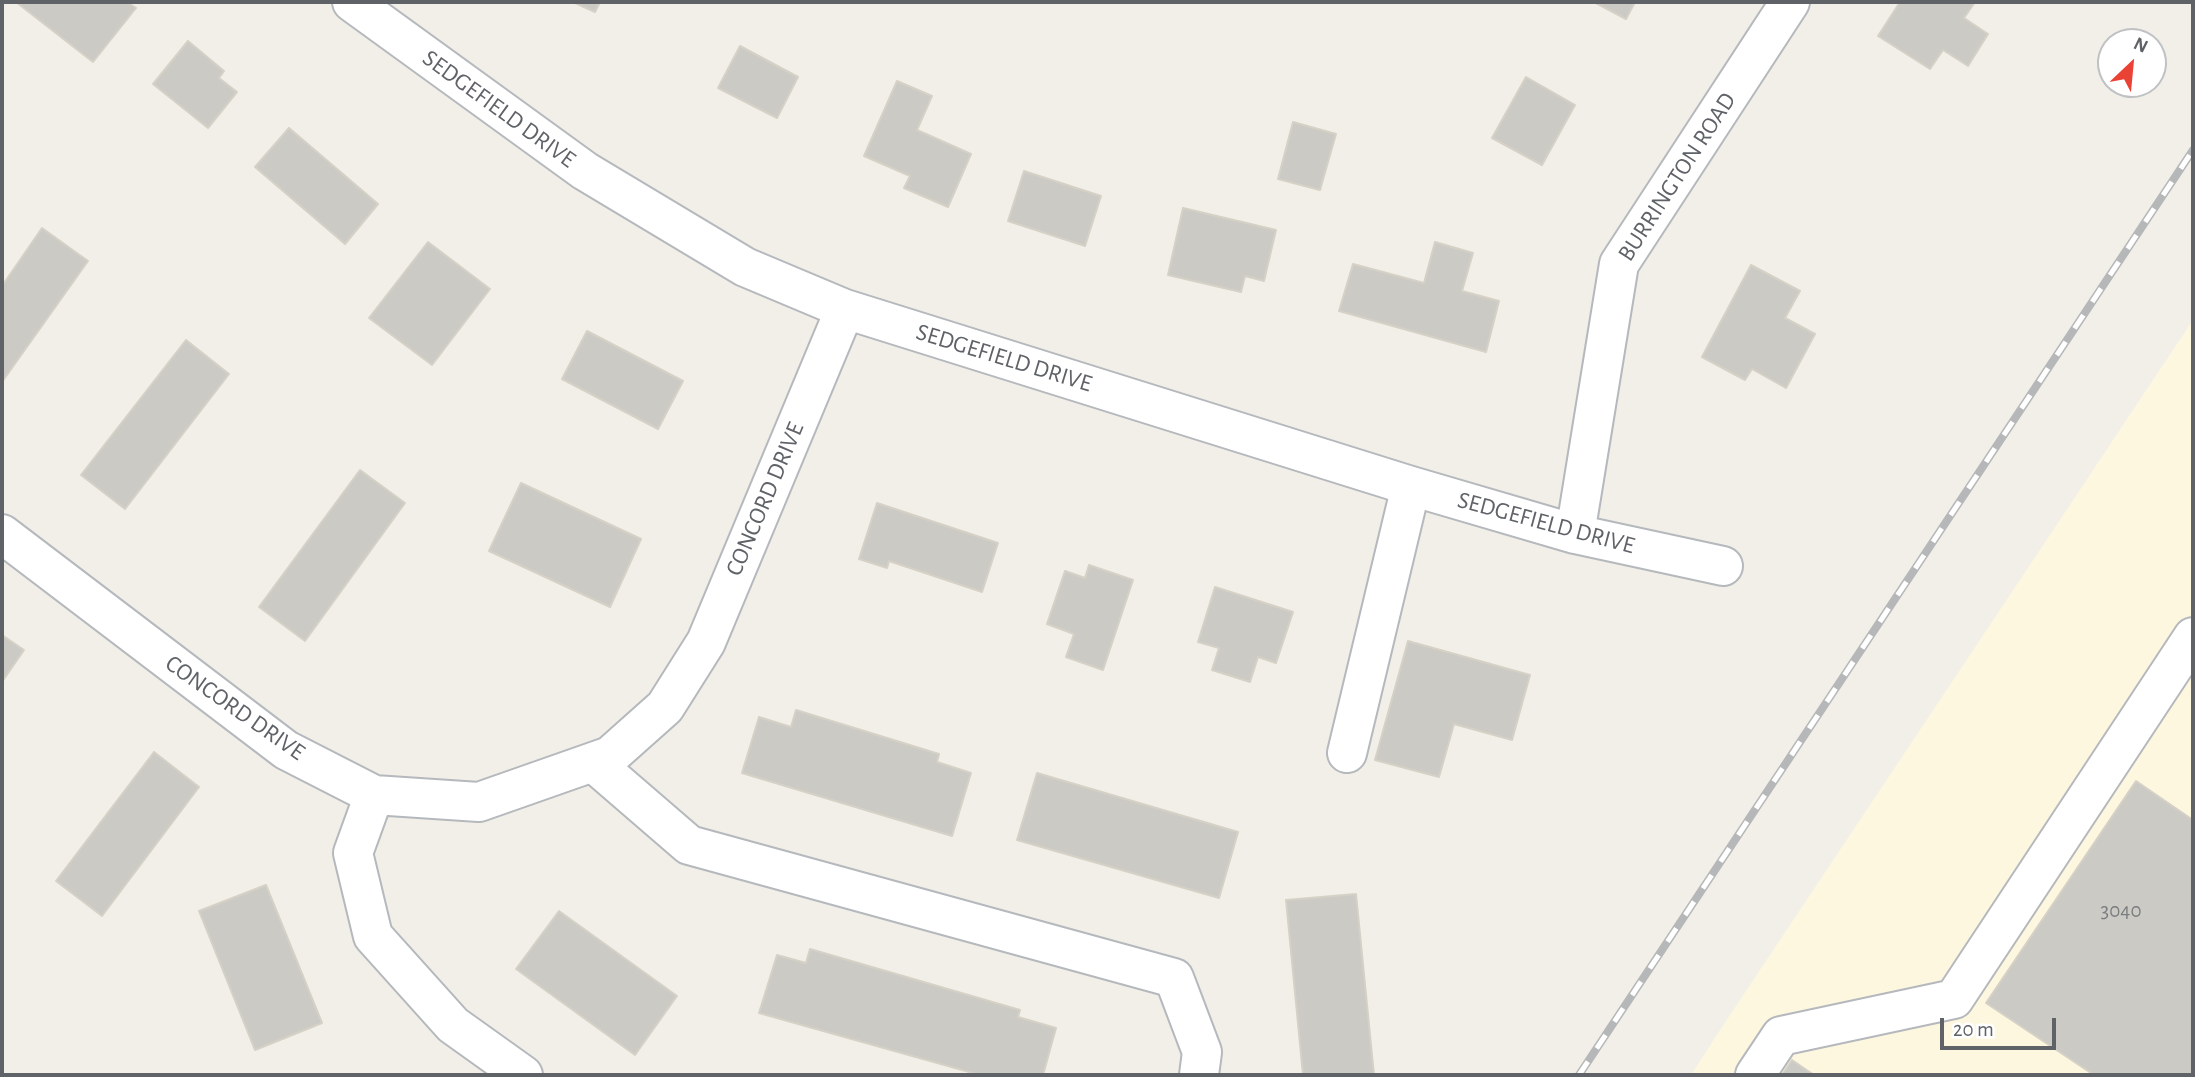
<!DOCTYPE html>
<html>
<head>
<meta charset="utf-8">
<style>
	body { margin:0 }
	#map { position:relative; width:2195px; height:1077px; overflow:hidden; background:#f1efe8; font-family:"Alegreya Sans",sans-serif }
	canvas { display:block }
	.frame { position:absolute; inset:0; border:4px solid #5f6368; pointer-events:none }
	.north { position:absolute; left:2097px; top:28px; width:70px; height:70px; box-sizing:border-box; background:#fff; border:2px solid #bfc1c3; border-radius:50%; rotate:26deg; font-size:19px; font-weight:700; line-height:28px; text-align:center; color:#5f6368 }
	.north::after { content:''; display:block; margin:auto; width:24px; height:32px; background:#ea4335; clip-path:polygon(50% 0,100% 100%,50% 72%,0 100%) }
	.scale { position:absolute; left:1940px; top:1018px; width:116px; height:32px; box-sizing:border-box; border:4px solid #5f6368; border-top:0; padding-left:9px; font-size:21px; line-height:24px; white-space:nowrap; color:#5f6368; -webkit-text-stroke:5px #fff; paint-order:stroke }
</style>
</head>
<body>
<div id="map">
<canvas width="2195" height="1077"></canvas>
<div class="frame"></div>
<div class="north">N</div>
<div class="scale">20 m</div>
</div>
<script>
const ctx = document.querySelector('canvas').getContext('2d');
ctx.lineJoin = 'round';
function fillPath(path, color) {
  ctx.fillStyle = color;
  ctx.fill(path, 'evenodd');
}
function poly(rows) {
  const path = new Path2D();
  for (const r of rows) {
    path.moveTo(r[0], r[1]);
    for (let i = 2; i < r.length; i += 2) path.lineTo(r[i], r[i + 1]);
  }
  return path;
}
function trace(path, color, width, dash) {
  ctx.strokeStyle = color;
  ctx.lineWidth = width;
  ctx.lineCap = dash ? 'butt' : 'round';
  ctx.setLineDash(dash || []);
  ctx.stroke(path);
}
function write(font, color, halo, rows, align = 'center') {
  ctx.font = font + ' "Alegreya Sans",sans-serif';
  ctx.lineWidth = 5;
  ctx.setLineDash([]);
  ctx.textBaseline = 'middle';
  ctx.strokeStyle = halo;
  ctx.fillStyle = color;
  for (const [text, x, y, turn = 0] of rows) {
    ctx.save();
    ctx.translate(x, y);
    ctx.rotate((+turn || 0) * Math.PI / 180);
    ctx.textAlign = isNaN(turn) ? turn : align;
    if (halo) ctx.strokeText(text, 0, 0);
    ctx.fillText(text, 0, 0);
    ctx.restore();
  }
}
const commercial = poly([
	[2193,320,2193,1075,1691,1075,1722,1027]
]);
const building = poly([
	[16,2,127,2,136,8,93,62,16,2],
	[573,2,600,2,595,12,573,2],
	[1594,2,1635,2,1626,19,1594,2],
	[1900,2,1975,2,1964,18,1988,34,1968,66,1943,50,1930,69,1878,36,1900,2],
	[188,41,224,71,219,78,237,92,208,128,153,84,188,41],
	[740,46,798,77,777,118,718,88,740,46],
	[1526,77,1575,105,1542,165,1492,138,1526,77],
	[897,81,932,96,917,130,971,154,948,207,904,188,910,176,864,156,897,81],
	[1293,122,1336,134,1320,190,1278,179,1293,122],
	[289,128,378,204,345,244,255,167,289,128],
	[1024,171,1101,196,1085,246,1008,221,1024,171],
	[1183,208,1276,230,1264,281,1245,276,1241,292,1168,275,1183,208],
	[42,228,88,261,2,382,2,286,42,228],
	[428,242,490,289,432,365,369,318,428,242],
	[1435,242,1473,253,1462,291,1499,301,1486,352,1339,311,1353,264,1424,283,1435,242],
	[1751,265,1800,291,1785,318,1815,334,1786,388,1752,369,1745,380,1702,357,1751,265],
	[587,331,683,381,658,429,562,379,587,331],
	[186,340,229,374,125,509,81,475,186,340],
	[360,470,405,503,305,641,259,607,360,470],
	[521,483,641,539,610,607,489,551,521,483],
	[877,503,998,543,982,592,889,561,887,568,859,559,877,503],
	[1089,565,1133,580,1103,670,1066,657,1074,634,1047,624,1065,571,1085,578,1089,565],
	[1215,587,1293,612,1276,663,1258,657,1250,682,1212,670,1219,648,1198,642,1215,587],
	[2,635,24,650,2,682,2,635],
	[1408,641,1530,675,1512,740,1454,724,1439,777,1375,760,1408,641],
	[796,710,939,754,937,762,971,773,952,836,742,773,759,717,791,727,796,710],
	[154,752,199,787,102,916,56,881,154,752],
	[1037,773,1238,832,1219,898,1017,840,1037,773],
	[2136,781,2193,820,2193,1075,2094,1075,1986,1003,2136,781],
	[266,885,322,1023,255,1050,199,911,266,885],
	[1356,894,1374,1075,1303,1075,1286,900,1356,894],
	[559,911,677,996,635,1055,516,969,559,911],
	[810,949,1020,1010,1018,1017,1056,1028,1043,1075,980,1075,759,1013,777,955,806,963,810,949],
	[1792,1060,1814,1075,1782,1075,1792,1060]
]);
const minor = poly([
	[352,2,585,171,745,267,845,309,1411,486,1575,534,1723,566],
	[2,534,286,750,374,795,479,802,610,756,665,707,706,642,845,309],
	[1575,534,1619,264,1790,2],
	[1347,753,1411,486],
	[594,763,689,845,1174,978,1202,1052,1199,1075],
	[374,795,353,853,373,936,453,1025,523,1075],
	[1755,1075,1781,1036,1954,999,2193,637]
]);
const rail = poly([
	[1579,1075,2193,150]
]);
const numberNames = [
	["3040",2121,911]
];
const streetNames = [
	["SEDGEFIELD DRIVE",499,109,36],
	["BURRINGTON ROAD",1677,177,-57],
	["SEDGEFIELD DRIVE",1004,358,17],
	["CONCORD DRIVE",765,499,-67],
	["SEDGEFIELD DRIVE",1546,523,15],
	["CONCORD DRIVE",235,708,35]
];
fillPath(commercial, '#fef7e0');
fillPath(building, '#cccac5');
trace(building, '#d6d1c6', 2);
trace(minor, '#b5b8bc', 42);
trace(minor, '#fff', 38);
trace(rail, '#b6b7b8', 8);
trace(rail, '#fff', 5, [16]);
write('21px', '#7a7d7f', null, numberNames);
write('24px', '#5f6368', '#fff', streetNames);
</script>
</body>
</html>
